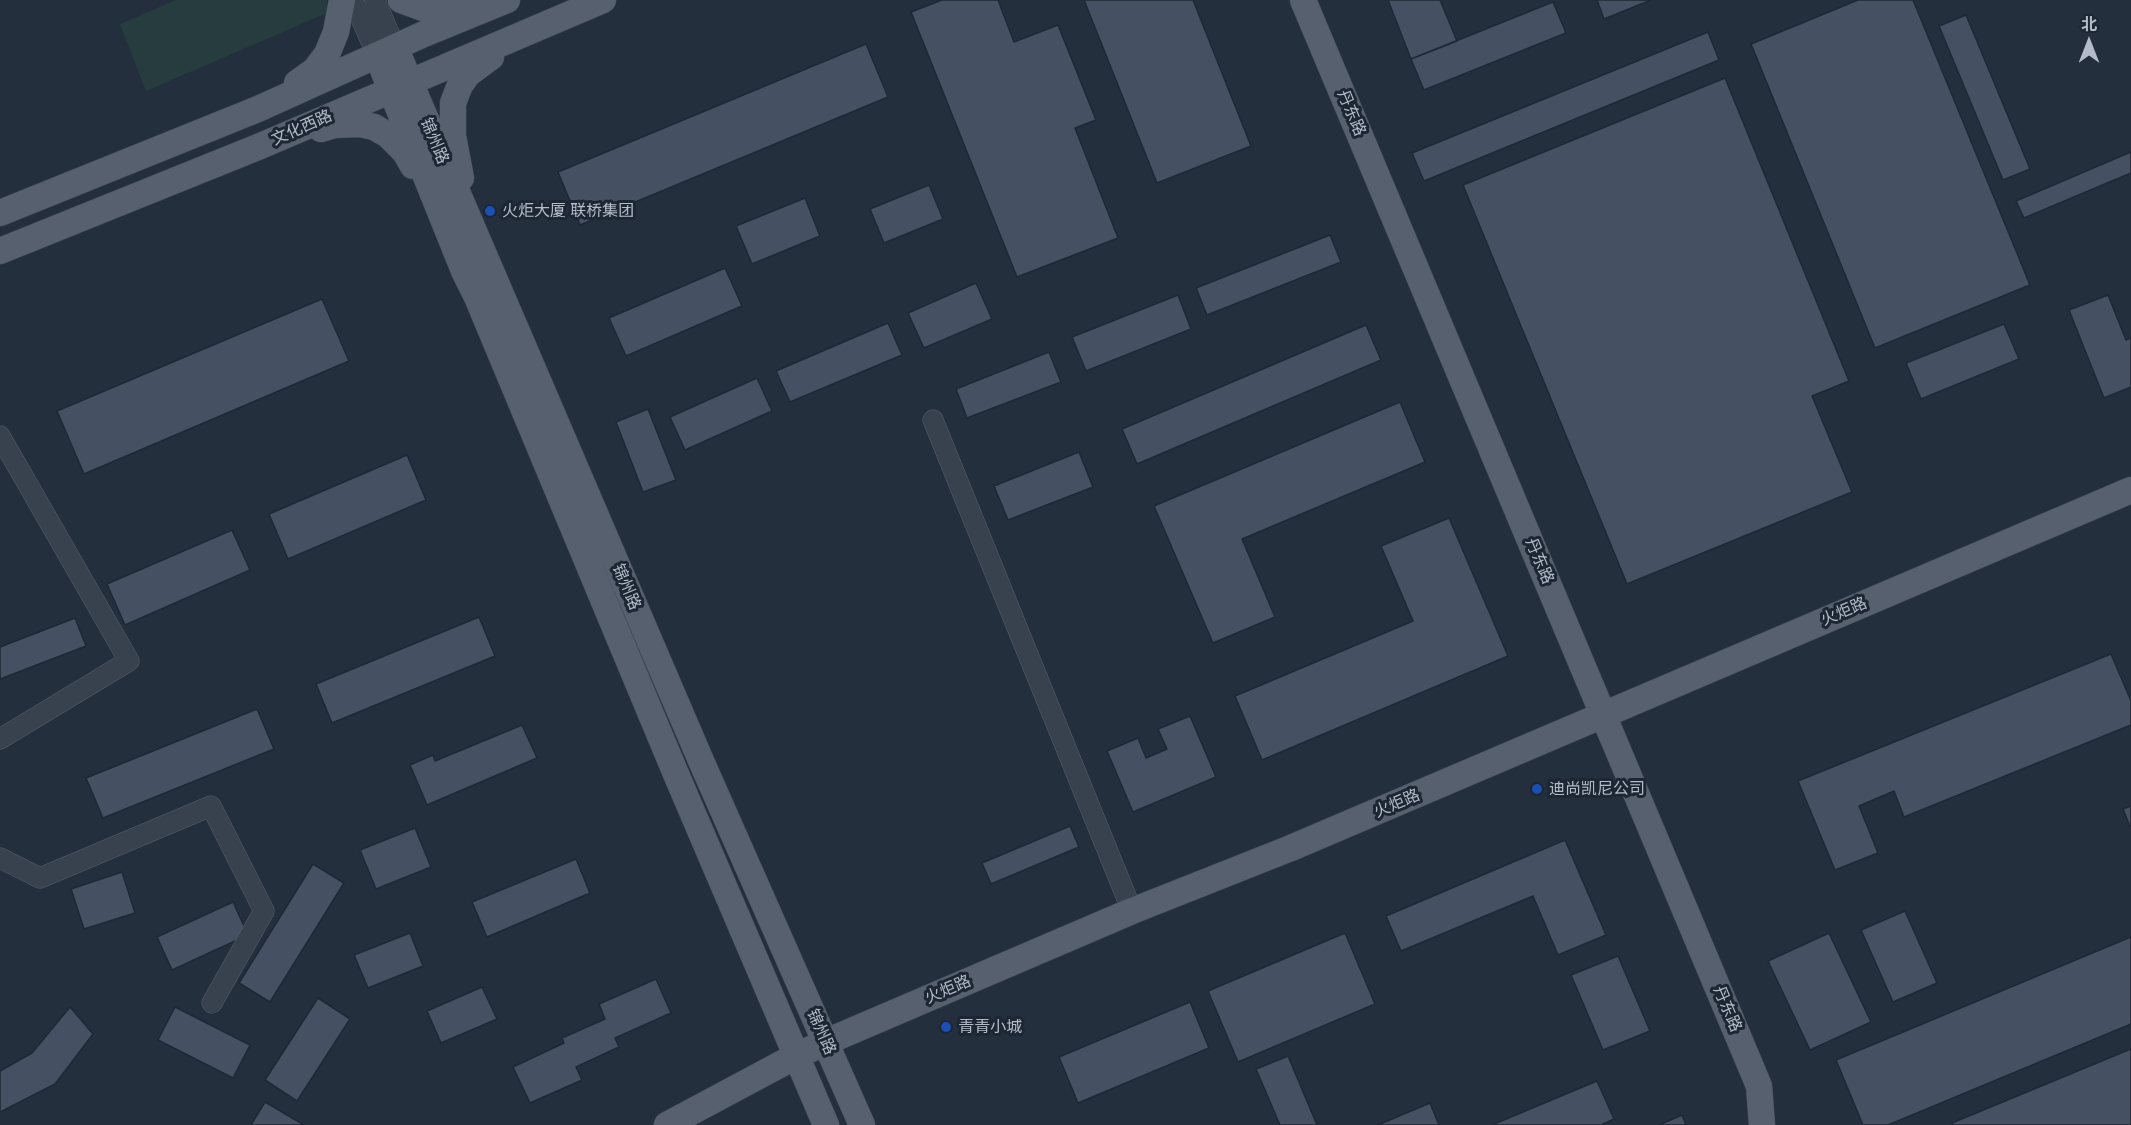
<!DOCTYPE html>
<html>
<head>
<meta charset="utf-8">
<style>
	body { margin:0 }
	#map { position:relative; width:2131px; height:1125px; overflow:hidden; background:#242f3e; font-family:"Open Sans","Noto Sans SC",sans-serif }
	canvas { display:block }
	.north { position:absolute; left:2059px; top:12px; width:60px; height:60px; -webkit-text-stroke:4px #1d2633; paint-order:stroke; rotate:0deg; font-size:16px; font-weight:700; line-height:24px; text-align:center; color:#b4bcc9 }
	.north::after { content:''; display:block; margin:auto; width:21px; height:27px; background:#b4bcc9; clip-path:polygon(50% 0,100% 100%,50% 72%,0 100%) }
</style>
</head>
<body>
<div id="map">
<canvas width="2131" height="1125"></canvas>
<div class="north">北</div>
</div>
<script>
const ctx = document.querySelector('canvas').getContext('2d');
ctx.lineJoin = 'round';
function fillPath(path, color) {
  ctx.fillStyle = color;
  ctx.fill(path, 'evenodd');
}
function poly(rows) {
  const path = new Path2D();
  for (const r of rows) {
    path.moveTo(r[0], r[1]);
    for (let i = 2; i < r.length; i += 2) path.lineTo(r[i], r[i + 1]);
  }
  return path;
}
function trace(path, color, width, dash) {
  ctx.strokeStyle = color;
  ctx.lineWidth = width;
  ctx.lineCap = dash ? 'butt' : 'round';
  ctx.setLineDash(dash || []);
  ctx.stroke(path);
}
function write(font, color, halo, rows, align = 'center') {
  ctx.font = font + ' "Open Sans","Noto Sans SC",sans-serif';
  ctx.lineWidth = 6;
  ctx.setLineDash([]);
  ctx.textBaseline = 'middle';
  ctx.strokeStyle = halo;
  ctx.fillStyle = color;
  for (const [text, x, y, turn = 0] of rows) {
    ctx.save();
    ctx.translate(x, y);
    ctx.rotate((+turn || 0) * Math.PI / 180);
    ctx.textAlign = isNaN(turn) ? turn : align;
    if (halo) ctx.strokeText(text, 0, 0);
    ctx.fillText(text, 0, 0);
    ctx.restore();
  }
}
const green = poly([
	[176,0,327,0,327,13,146,91,120,24]
]);
const building = poly([
	[942,0,998,0,1014,42,1058,25,1096,120,1075,128,1118,238,1017,277,911,12,942,0],
	[1084,0,1193,0,1251,146,1157,183,1084,0],
	[1388,0,1440,0,1457,41,1411,59,1388,0],
	[1597,0,1651,0,1604,19,1597,0],
	[1858,0,1913,0,2030,285,1875,348,1751,44,1858,0],
	[1553,2,1566,33,1424,90,1411,59,1553,2],
	[1966,15,2030,169,2003,180,1939,26,1966,15],
	[1708,32,1719,60,1424,181,1412,153,1708,32],
	[866,44,888,97,580,225,558,172,866,44],
	[1725,78,1849,381,1812,396,1852,492,1627,584,1463,185,1725,78],
	[2131,152,2131,173,2024,218,2016,201,2131,152],
	[929,185,943,219,884,243,870,209,929,185],
	[805,198,820,236,752,264,736,226,805,198],
	[1330,235,1341,262,1207,315,1196,288,1330,235],
	[725,268,742,306,626,356,609,318,725,268],
	[976,283,992,319,924,348,908,313,976,283],
	[1178,295,1191,329,1086,371,1072,337,1178,295],
	[2108,295,2126,340,2131,338,2131,387,2104,398,2069,310,2108,295],
	[322,299,349,361,84,474,57,411,322,299],
	[888,323,902,355,790,402,776,371,888,323],
	[2004,324,2019,359,1921,399,1906,363,2004,324],
	[1366,325,1381,360,1137,464,1122,429,1366,325],
	[1049,352,1061,382,967,418,956,389,1049,352],
	[757,378,772,411,685,450,670,417,757,378],
	[1400,402,1425,462,1242,539,1275,617,1213,643,1154,506,1400,402],
	[648,409,676,480,643,492,616,422,648,409],
	[1079,452,1093,487,1008,520,994,486,1079,452],
	[407,455,426,500,288,559,269,514,407,455],
	[1449,518,1508,656,1262,760,1235,696,1413,621,1381,546,1449,518],
	[232,530,250,570,125,625,107,584,232,530],
	[479,617,495,656,332,723,316,684,479,617],
	[75,618,86,646,0,679,0,647,75,618],
	[2111,654,2131,701,2131,725,1904,817,1894,791,1859,806,1878,853,1835,870,1798,781,2111,654],
	[257,709,274,749,103,818,86,778,257,709],
	[1190,716,1216,777,1133,812,1107,751,1138,738,1146,758,1167,749,1158,729,1190,716],
	[522,725,537,758,427,805,410,765,433,755,435,761,522,725],
	[2131,806,2131,829,2123,809,2131,806],
	[1070,826,1079,847,991,884,982,863,1070,826],
	[415,828,431,867,376,889,360,850,415,828],
	[1565,840,1606,935,1558,955,1533,896,1401,951,1386,916,1565,840],
	[576,859,590,893,487,937,472,902,576,859],
	[313,864,344,883,270,1002,239,983,313,864],
	[122,872,135,913,84,929,71,889,122,872],
	[233,902,248,935,172,970,157,937,233,902],
	[1905,911,1937,983,1893,1002,1861,930,1905,911],
	[410,933,423,966,368,988,354,955,410,933],
	[1345,933,1375,1004,1238,1062,1208,991,1345,933],
	[1829,933,1871,1022,1810,1050,1768,961,1829,933],
	[2131,937,2131,1024,1888,1125,1863,1125,1836,1060,2131,937],
	[1618,956,1650,1031,1603,1050,1571,975,1618,956],
	[656,979,671,1013,615,1038,619,1047,576,1067,582,1080,530,1103,513,1067,564,1043,562,1038,605,1019,599,1004,656,979],
	[482,987,497,1019,441,1043,427,1011,482,987],
	[318,998,350,1019,297,1101,265,1080,318,998],
	[1190,1002,1209,1048,1078,1103,1059,1057,1190,1002],
	[70,1007,93,1034,55,1084,0,1112,0,1071,32,1053,70,1007],
	[175,1007,250,1045,233,1078,158,1040,175,1007],
	[2131,1049,2131,1125,1953,1125,1952,1123,2131,1049],
	[1288,1056,1317,1125,1280,1125,1256,1069,1288,1056],
	[1597,1081,1614,1119,1601,1125,1492,1125,1597,1081],
	[265,1102,304,1125,251,1125,265,1102],
	[1430,1103,1439,1125,1378,1125,1430,1103],
	[1682,1115,1686,1125,1659,1125,1682,1115]
]);
const minor = poly([
	[353,0,377,55],
	[375,0,395,47],
	[933,420,1132,911],
	[0,436,129,661,0,739],
	[0,858,40,878,211,806,264,911,212,1003]
]);
const major = poly([
	[401,0,426,9,443,11,471,7],
	[1303,0,1759,1086,1762,1125],
	[395,47,702,763,862,1125],
	[377,55,464,271,477,297,676,774,826,1125],
	[297,83,315,70,327,54,336,32,342,0],
	[321,129,334,125,360,124,374,127,388,135,405,152,413,166],
	[461,178,453,136,453,103,460,85,468,74,491,57],
	[0,213,258,109,424,34,507,0],
	[0,251,258,147,603,0],
	[667,1125,796,1056,826,1042,1132,911,1291,848,2131,490]
]);
const markers = [
	[490,211,6,"#1a4fb4"],
	[1537,789,6,"#1a4fb4"],
	[946,1027,6,"#1a4fb4"]
];
const streetNames = [
	["丹东路",1351,113,67],
	["文化西路",302,128,-24],
	["锦州路",434,141,67],
	["丹东路",1539,561,67],
	["锦州路",626,587,67],
	["火炬路",1844,612,-23],
	["火炬路",1397,804,-23],
	["火炬路",948,990,-23],
	["丹东路",1727,1009,67],
	["锦州路",821,1032,66]
];
const poiNames = [
	["火炬大厦 联桥集团",502,211],
	["迪尚凯尼公司",1549,789],
	["青青小城",958,1027]
];
fillPath(green, '#263c3f');
fillPath(building, '#455162');
trace(building, '#1f2835', 1.5);
trace(minor, '#565f6c', 21);
trace(major, '#414a57', 27);
trace(minor, '#38414e', 20);
trace(major, '#56606e', 26);
for (const [x, y, r, color] of markers) {
  const dot = new Path2D();
  dot.arc(x, y, r, 0, 2 * Math.PI);
  ctx.fillStyle = color;
  ctx.fill(dot);
  trace(dot, '#1d2633', 2);
}
write('16px', '#b4bcc9', '#1d2633', streetNames);
write('16px', '#b4bcc9', '#1d2633', poiNames, 'left');
</script>
</body>
</html>
